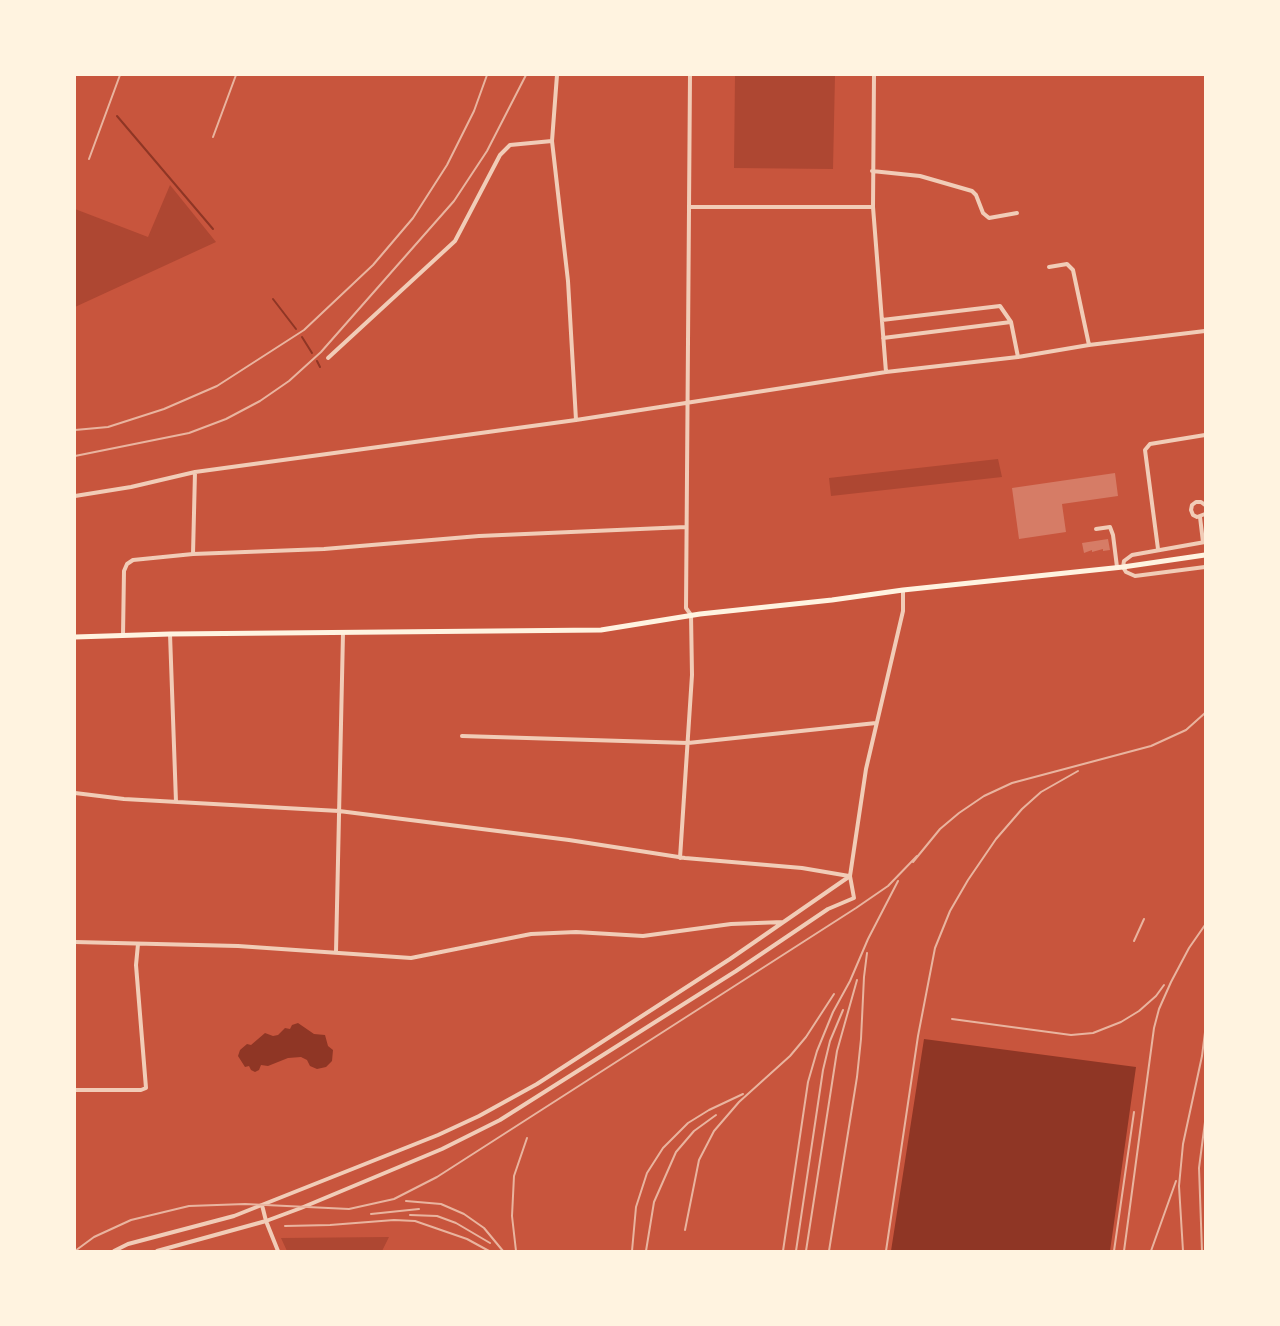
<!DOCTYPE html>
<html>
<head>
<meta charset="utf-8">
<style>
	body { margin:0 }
	#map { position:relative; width:1280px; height:1326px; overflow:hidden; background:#c8553d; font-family:"Public Sans",sans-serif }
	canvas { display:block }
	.frame { position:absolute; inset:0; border:76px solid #fff3e0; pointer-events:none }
</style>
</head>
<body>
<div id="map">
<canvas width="1280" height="1326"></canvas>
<div class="frame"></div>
</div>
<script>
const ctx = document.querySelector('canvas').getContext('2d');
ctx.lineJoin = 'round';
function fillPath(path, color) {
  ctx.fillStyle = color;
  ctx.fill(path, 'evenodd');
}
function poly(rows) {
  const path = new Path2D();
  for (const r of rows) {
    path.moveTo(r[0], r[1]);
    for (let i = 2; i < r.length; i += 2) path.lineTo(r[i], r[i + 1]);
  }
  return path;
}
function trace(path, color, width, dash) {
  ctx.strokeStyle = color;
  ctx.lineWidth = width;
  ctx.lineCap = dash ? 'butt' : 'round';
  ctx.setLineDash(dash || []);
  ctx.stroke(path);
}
const green = poly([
	[735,75,835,75,833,169,734,168],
	[170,185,216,242,75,307,75,209,148,237],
	[998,459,1002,477,831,496,829,478],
	[389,1237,382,1251,287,1251,281,1238]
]);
const water = poly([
	[298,1023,314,1034,325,1035,328,1046,333,1050,332,1061,326,1067,317,1069,310,1066,307,1060,301,1057,288,1058,268,1066,261,1065,259,1070,255,1072,251,1070,249,1066,245,1067,238,1056,240,1050,247,1044,251,1045,265,1033,273,1036,278,1035,285,1028,290,1029,292,1025],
	[924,1039,1136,1067,1110,1251,891,1251]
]);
const stream = poly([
	[117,116,213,229],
	[273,299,296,329],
	[302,337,312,353],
	[317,361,320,367]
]);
const building = poly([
	[1115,473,1118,496,1062,504,1066,532,1019,539,1012,488],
	[1108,539,1110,550,1103,551,1103,549,1092,552,1092,550,1084,553,1082,543]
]);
const minor = poly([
	[557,75,552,141,568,281,576,420],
	[874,75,873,207,886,372],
	[872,171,920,176,972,191,976,195,983,213,989,218,1017,213],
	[689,207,873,207],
	[1049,267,1067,264,1073,270,1089,345],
	[882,320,1000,306,1011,322,1018,357],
	[883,338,1011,322],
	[328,358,455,241,500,155,510,145,552,141],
	[75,496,131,487,195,472,576,420,886,372,1018,357,1089,345,1205,331],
	[1205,505,1201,502,1196,502,1192,505,1191,510,1193,515,1197,517,1205,514],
	[1200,517,1203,542],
	[1096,529,1110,527,1113,535,1117,567],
	[1205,542,1132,555,1124,561,1123,567,1126,572,1135,576,1205,567],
	[1158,549,1145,450,1150,444,1205,435],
	[193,554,195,472],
	[170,634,176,802],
	[123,635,124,571,127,564,133,560,193,554,324,549,479,536,686,527],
	[462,736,688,743,876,723],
	[75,793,124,799,339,811,569,840,685,858,802,868,849,876],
	[680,858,692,675,691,615,686,608,690,75],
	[75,942,238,946,411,958,531,934,576,932,643,936,731,924,783,922],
	[336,952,343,633],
	[75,1090,141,1090,146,1088,136,965,138,944],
	[262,1205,266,1221,278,1251],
	[114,1251,128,1244,234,1216,438,1135,479,1116,537,1084,730,959,850,876],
	[157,1251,266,1221,301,1208,442,1149,500,1120,736,971,828,909,854,898,850,876,866,769,903,611,903,590]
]);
const secondary = poly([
	[75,637,170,634,601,630,700,614,832,600,903,590,1123,567,1205,555]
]);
const rail = poly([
	[213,137,236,75],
	[89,159,120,75],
	[75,430,108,427,164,409,217,386,304,330,373,265,413,218,447,165,474,111,487,75],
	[75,456,189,433,226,419,260,401,289,381,321,352,454,201,487,151,526,75],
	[913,862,940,829,959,813,984,796,1012,783,1151,746,1186,730,1205,713],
	[1134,941,1144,919],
	[952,1019,1071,1035,1093,1033,1121,1022,1139,1011,1156,996,1164,985],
	[406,1201,441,1204,464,1214,484,1228,503,1251],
	[371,1214,419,1209],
	[410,1215,437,1216,456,1223,490,1243],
	[285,1226,330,1225,394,1220,415,1221,467,1239,489,1251],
	[685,1230,699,1160,714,1131,739,1102,790,1056,806,1037,834,994],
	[75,1251,94,1237,131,1220,189,1206,245,1204,349,1209,394,1199,437,1177,856,908,888,886,917,856],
	[516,1251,512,1216,514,1176,527,1138],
	[632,1251,636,1207,647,1173,663,1148,688,1123,709,1110,743,1094],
	[646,1251,654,1202,676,1152,694,1131,716,1115],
	[783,1251,808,1082,817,1051,833,1012,850,981,868,939,898,881],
	[796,1251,823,1070,830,1041,843,1010],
	[806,1251,837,1051,857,980],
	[829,1251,857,1077,861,1039,864,977,867,953],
	[886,1251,918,1036,935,948,950,911,968,880,996,839,1022,809,1041,792,1078,771],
	[1114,1251,1134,1112],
	[1124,1251,1154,1028,1159,1009,1171,982,1189,948,1205,925],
	[1151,1251,1176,1181],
	[1183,1251,1179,1186,1183,1144,1202,1056,1205,1032],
	[1202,1251,1199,1168,1205,1122]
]);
fillPath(green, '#ae4732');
fillPath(water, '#8f3625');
trace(stream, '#8f3625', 2);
fillPath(building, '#d67c66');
trace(minor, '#f1ccb7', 4);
trace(secondary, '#fff3e0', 5);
trace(rail, '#e9b49f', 2);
</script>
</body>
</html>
